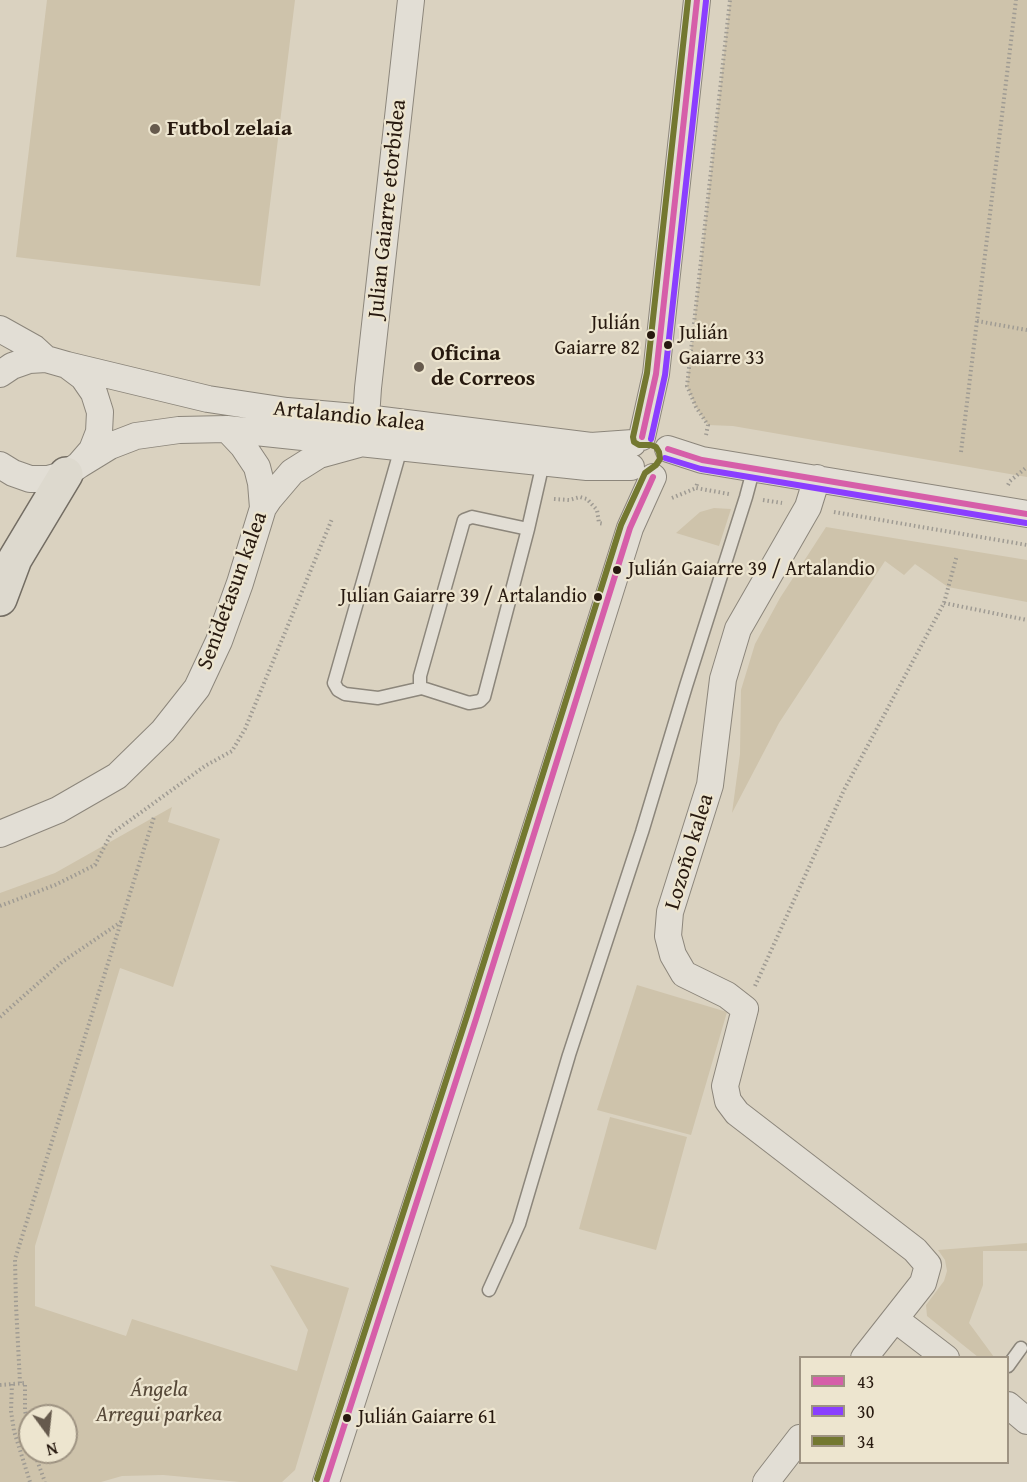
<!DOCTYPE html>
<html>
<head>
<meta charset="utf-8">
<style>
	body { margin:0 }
	#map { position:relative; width:1027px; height:1482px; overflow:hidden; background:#dad2c0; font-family:"Gentium Book Plus",serif }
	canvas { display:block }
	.legend { position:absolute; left:799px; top:1356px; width:210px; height:108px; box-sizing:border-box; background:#ede5cf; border:2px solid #9e9382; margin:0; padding:8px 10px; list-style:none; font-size:18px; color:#27190f }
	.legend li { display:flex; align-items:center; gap:12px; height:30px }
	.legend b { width:30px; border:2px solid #9e9382 }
	.north { position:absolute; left:18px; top:1404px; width:60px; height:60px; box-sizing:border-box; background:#ede5cf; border:2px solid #9e9382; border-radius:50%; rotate:165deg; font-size:16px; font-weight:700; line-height:24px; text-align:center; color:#27190f }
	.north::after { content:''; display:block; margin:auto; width:21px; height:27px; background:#665a4d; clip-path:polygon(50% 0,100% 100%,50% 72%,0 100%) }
</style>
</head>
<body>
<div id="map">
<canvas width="1027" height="1482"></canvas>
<ul class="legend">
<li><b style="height:8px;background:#d65ea9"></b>43</li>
<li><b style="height:8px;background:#8a3eff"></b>30</li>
<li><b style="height:8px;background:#737830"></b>34</li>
</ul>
<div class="north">N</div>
</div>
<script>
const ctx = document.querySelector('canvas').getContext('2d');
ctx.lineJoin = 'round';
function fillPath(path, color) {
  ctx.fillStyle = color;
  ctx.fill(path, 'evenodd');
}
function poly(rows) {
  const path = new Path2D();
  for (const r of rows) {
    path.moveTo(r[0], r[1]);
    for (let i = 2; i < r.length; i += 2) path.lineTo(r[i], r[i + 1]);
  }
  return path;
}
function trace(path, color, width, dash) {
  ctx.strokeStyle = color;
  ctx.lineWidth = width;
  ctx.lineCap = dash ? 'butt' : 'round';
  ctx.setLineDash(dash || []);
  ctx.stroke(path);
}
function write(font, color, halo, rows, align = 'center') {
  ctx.font = font + ' "Gentium Book Plus",serif';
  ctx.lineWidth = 4.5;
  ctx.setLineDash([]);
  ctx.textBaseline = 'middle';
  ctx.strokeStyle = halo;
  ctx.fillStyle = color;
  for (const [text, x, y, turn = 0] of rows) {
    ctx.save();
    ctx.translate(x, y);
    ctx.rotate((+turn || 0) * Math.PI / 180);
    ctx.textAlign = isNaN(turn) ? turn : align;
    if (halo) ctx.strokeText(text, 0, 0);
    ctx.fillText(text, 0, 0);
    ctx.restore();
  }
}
const green = poly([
	[47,0,295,0,260,286,16,257],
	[730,0,1027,0,1027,477,733,426,708,425,696,407,687,386],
	[714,508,731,509,719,546,676,533,700,512],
	[826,527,1027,560,1027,602,948,587,915,564,904,575,885,561,779,723,732,813,740,754,741,690,755,644,780,598],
	[172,807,168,822,220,839,173,987,120,968,35,1246,35,1306,126,1336,132,1319,297,1371,308,1330,270,1265,349,1288,295,1470,282,1482,240,1482,163,1475,122,1476,101,1482,0,1482,0,893,55,873],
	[30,1416,66,1416,66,1452,30,1452],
	[637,985,727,1012,691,1135,597,1110],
	[610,1117,687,1137,656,1250,579,1229],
	[1027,1243,1027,1251,983,1251,983,1285,969,1323,994,1357,978,1357,927,1316,926,1305,944,1281,947,1271,945,1260,938,1250]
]);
const path = poly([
	[977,321,1027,330],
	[706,435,708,425,696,407,687,386,730,0],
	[961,452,1016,0],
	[697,484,696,488,729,494],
	[1008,485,1010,481,1027,467],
	[672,498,696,488],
	[554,499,569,500,580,497,587,499,597,510,599,523,604,524],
	[763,500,782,503],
	[834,512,1027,545],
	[944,603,1027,620],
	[0,906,55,885,95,865,111,834,205,766,232,751,245,729,332,519],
	[755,986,844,790,944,603,957,555],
	[0,1017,62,962,121,922],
	[20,1383,16,1305,15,1259,154,817],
	[12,1384,11,1411,14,1431,30,1482],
	[0,1385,25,1383,25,1410,30,1441],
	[34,1452,45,1482]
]);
const lane = poly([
	[401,448,334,683,338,690,345,694,378,698,422,688],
	[528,529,472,517,464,520,420,676,420,684,422,688,469,703,480,701,484,697,528,529,543,463],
	[489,1290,519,1224,569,1055,642,832,686,686,746,497,754,467],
	[1008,1366,1021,1348]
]);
const street = poly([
	[0,329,34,348,46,359],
	[67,365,208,399,287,411,366,418,591,446,633,443],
	[0,374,12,366,29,360,46,359,67,365,83,377,94,393,100,412,99,432,92,450,79,465,66,474,48,479,30,479,13,473,0,465],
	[366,418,368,388,411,0],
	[227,429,243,446,257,467,261,483,263,508],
	[642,437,656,374,697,0],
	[668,449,702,460,1027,514],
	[79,465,110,446,136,436,179,430,227,429,587,467,631,467],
	[817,478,808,507,738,629,723,679,710,785,670,912,668,936,673,955,684,974,727,995,745,1009,725,1086,728,1101,737,1113,915,1250,928,1265,923,1283,864,1358],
	[0,834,58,810,117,776,163,731,197,688,219,641,240,583,263,508,269,499,292,472,319,455,359,444],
	[895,1319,946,1358],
	[1008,1405,1027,1421],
	[326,1482,476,1019,630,528,653,477],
	[766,1482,800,1438]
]);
const primary = poly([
	[0,599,15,559,66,474]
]);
const bus1 = poly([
	[642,437,656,374,697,0],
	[668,449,702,460,1027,514],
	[326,1482,476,1019,630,528,653,477]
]);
const bus2 = poly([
	[651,439,665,375,706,1],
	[665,458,701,469,1026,523]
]);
const bus3 = poly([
	[317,1479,467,1016,621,525,645,473,656,465,660,459,659,452,656,447,651,445,639,445,634,442,633,437,647,373,688,0]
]);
const markers = [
	[155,129,6,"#665a4d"],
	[651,335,5,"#27190f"],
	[668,345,5,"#27190f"],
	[419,367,6,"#665a4d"],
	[617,570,5,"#27190f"],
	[598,597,5,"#27190f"],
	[347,1418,5,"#27190f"]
];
const busNames = [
	["Julián",640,324,"right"],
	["Gaiarre 82",640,349,"right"],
	["Julián",679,334],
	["Gaiarre 33",679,359],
	["Julián Gaiarre 39 / Artalandio",628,570],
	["Julian Gaiarre 39 / Artalandio",587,597,"right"],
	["Julián Gaiarre 61",358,1418]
];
const poiNames = [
	["Futbol zelaia",167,129],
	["Oficina",431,354],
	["de Correos",431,379]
];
const streetNames = [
	["Julian Gaiarre etorbidea",388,209,-84],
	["Artalandio kalea",349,417,6],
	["Senidetasun kalea",233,591,-70],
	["Lozoño kalea",690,852,-73]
];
const parkNames = [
	["Ángela",159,1390],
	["Arregui parkea",159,1415]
];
fillPath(green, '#cec3ab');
trace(lane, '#8c867b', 15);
trace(street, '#8c867b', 28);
trace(primary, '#736d63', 36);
trace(path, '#9f9b93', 4, [1.5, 3]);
trace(lane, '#e2ded5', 12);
trace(street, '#e2ded5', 26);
trace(primary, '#ddd9ce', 33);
trace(bus1, '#d65ea9', 6);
trace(bus2, '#8a3eff', 6);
trace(bus3, '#737830', 6);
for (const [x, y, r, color] of markers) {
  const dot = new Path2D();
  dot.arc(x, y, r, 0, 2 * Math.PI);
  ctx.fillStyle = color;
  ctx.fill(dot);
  trace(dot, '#ede5cf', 2);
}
write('20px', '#27190f', '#ede5cf', busNames, 'left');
write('bold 22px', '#27190f', '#ede5cf', poiNames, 'left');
write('22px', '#27190f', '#ede5cf', streetNames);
write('italic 22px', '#564838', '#ede5cf', parkNames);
</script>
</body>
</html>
